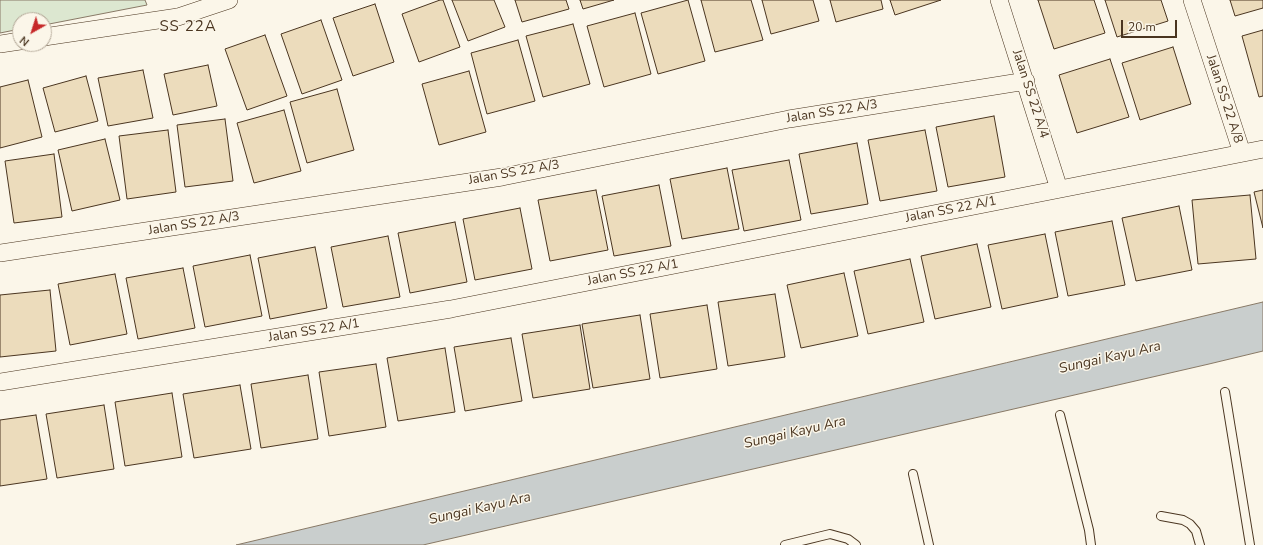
<!DOCTYPE html>
<html>
<head>
<meta charset="utf-8">
<style>
	body { margin:0 }
	#map { position:relative; width:1263px; height:545px; overflow:hidden; background:#fbf6e9; font-family:"Nunito Sans",sans-serif }
	canvas { display:block }
	.north { position:absolute; left:12px; top:12px; width:40px; height:40px; box-sizing:border-box; background:#fbf6e9; border:1px solid #b4a999; border-radius:50%; rotate:219deg; font-size:11px; font-weight:700; line-height:16px; text-align:center; color:#4a3520 }
	.north::after { content:''; display:block; margin:auto; width:14px; height:18px; background:#c62828; clip-path:polygon(50% 0,100% 100%,50% 72%,0 100%) }
	.scale { position:absolute; left:1121px; top:20px; width:56px; height:18px; box-sizing:border-box; border:2px solid #4a3520; border-top:0; padding-left:5px; font-size:12px; line-height:14px; white-space:nowrap; color:#4a3520; -webkit-text-stroke:3px #fbf6e9; paint-order:stroke }
</style>
</head>
<body>
<div id="map">
<canvas width="1263" height="545"></canvas>
<div class="north">N</div>
<div class="scale">20 m</div>
</div>
<script>
const ctx = document.querySelector('canvas').getContext('2d');
ctx.lineJoin = 'round';
function fillPath(path, color) {
  ctx.fillStyle = color;
  ctx.fill(path, 'evenodd');
}
function poly(rows) {
  const path = new Path2D();
  for (const r of rows) {
    path.moveTo(r[0], r[1]);
    for (let i = 2; i < r.length; i += 2) path.lineTo(r[i], r[i + 1]);
  }
  return path;
}
function trace(path, color, width, dash) {
  ctx.strokeStyle = color;
  ctx.lineWidth = width;
  ctx.lineCap = dash ? 'butt' : 'round';
  ctx.setLineDash(dash || []);
  ctx.stroke(path);
}
function write(font, color, halo, rows, align = 'center') {
  ctx.font = font + ' "Nunito Sans",sans-serif';
  ctx.lineWidth = 3;
  ctx.setLineDash([]);
  ctx.textBaseline = 'middle';
  ctx.strokeStyle = halo;
  ctx.fillStyle = color;
  for (const [text, x, y, turn = 0] of rows) {
    ctx.save();
    ctx.translate(x, y);
    ctx.rotate((+turn || 0) * Math.PI / 180);
    ctx.textAlign = isNaN(turn) ? turn : align;
    if (halo) ctx.strokeText(text, 0, 0);
    ctx.fillText(text, 0, 0);
    ctx.restore();
  }
}
const green = poly([
	[0,0,145,0,147,5,44,25,44,20,20,20,20,29,0,33,0,0]
]);
const water = poly([
	[1263,302,1263,351,1209,364,423,545,236,545,1263,302]
]);
const building = poly([
	[440,0,443,0,460,47,419,62,402,14,440,0],
	[452,0,494,0,505,27,468,41,452,0],
	[515,0,566,0,569,9,522,22,515,0],
	[580,0,614,0,583,9,580,0],
	[688,0,705,61,658,74,641,13,688,0],
	[701,0,751,0,763,40,715,52,701,0],
	[762,0,813,0,819,21,771,34,762,0],
	[830,0,881,0,883,9,836,22,830,0],
	[890,0,941,0,895,15,890,0],
	[1038,0,1094,0,1105,33,1054,49,1038,0],
	[1105,0,1161,0,1168,21,1117,37,1105,0],
	[1230,0,1263,0,1263,8,1235,16,1230,0],
	[375,4,394,62,353,76,333,18,375,4],
	[635,13,651,74,604,87,587,26,635,13],
	[321,20,342,80,302,94,281,34,321,20],
	[573,24,590,84,543,97,526,36,573,24],
	[1263,30,1263,96,1259,97,1242,36,1263,30],
	[265,35,287,96,247,110,225,49,265,35],
	[518,40,535,101,487,114,471,53,518,40],
	[1173,47,1191,104,1140,120,1122,63,1173,47],
	[1110,59,1129,117,1077,133,1059,75,1110,59],
	[208,65,217,106,173,115,164,74,208,65],
	[143,70,153,118,108,126,98,78,143,70],
	[469,71,486,132,439,145,422,84,469,71],
	[86,76,98,121,55,132,43,88,86,76],
	[28,80,42,137,0,148,0,87,28,80],
	[337,89,354,150,307,163,290,102,337,89],
	[284,110,301,171,254,183,237,123,284,110],
	[994,116,1005,177,948,187,936,127,994,116],
	[225,119,233,181,185,187,177,125,225,119],
	[168,130,176,192,127,199,119,136,168,130],
	[925,130,937,191,880,201,868,140,925,130],
	[105,139,120,200,72,211,58,150,105,139],
	[857,143,868,204,811,214,799,154,857,143],
	[54,154,62,217,14,223,5,161,54,154],
	[789,160,801,220,744,231,732,170,789,160],
	[727,168,739,229,682,239,670,179,727,168],
	[659,185,671,246,614,256,602,196,659,185],
	[596,190,608,250,550,261,538,200,596,190],
	[1263,190,1263,228,1254,192,1263,190],
	[1250,195,1256,259,1198,264,1192,200,1250,195],
	[1179,206,1192,270,1136,281,1122,218,1179,206],
	[520,208,532,269,475,280,463,219,520,208],
	[1112,221,1125,285,1068,296,1055,232,1112,221],
	[455,222,467,282,410,293,398,233,455,222],
	[1045,234,1058,297,1002,309,988,245,1045,234],
	[388,236,400,297,343,307,331,247,388,236],
	[977,244,991,307,935,319,921,256,977,244],
	[315,247,327,308,270,319,258,258,315,247],
	[250,255,262,316,205,327,193,266,250,255],
	[910,259,924,322,868,334,854,271,910,259],
	[183,268,195,328,138,339,126,278,183,268],
	[844,273,858,336,801,348,787,285,844,273],
	[115,274,127,334,70,345,58,284,115,274],
	[50,290,56,351,0,357,0,295,50,290],
	[775,294,785,357,728,366,718,302,775,294],
	[707,305,717,369,660,378,650,314,707,305],
	[640,315,650,379,593,388,582,324,640,315],
	[580,325,590,389,533,398,522,334,580,325],
	[511,338,522,401,465,411,454,347,511,338],
	[445,348,455,412,398,421,387,358,445,348],
	[376,364,386,427,329,436,319,372,376,364],
	[308,375,318,439,261,448,251,384,308,375],
	[240,385,251,449,194,458,183,394,240,385],
	[172,393,182,457,125,466,115,402,172,393],
	[104,405,114,469,57,478,46,414,104,405],
	[36,415,47,479,0,486,0,420,36,415]
]);
const service = poly([
	[1225,392,1250,545],
	[1060,415,1089,530,1091,545],
	[913,474,929,545],
	[1161,516,1183,520,1190,524,1196,531,1200,545],
	[785,545,830,534,848,539,856,545]
]);
const minor = poly([
	[999,0,1059,189],
	[1192,0,1242,153],
	[44,37,178,17,229,0],
	[0,44,20,41],
	[0,253,502,177,789,119,1026,81],
	[0,382,451,309,1263,149]
]);
const streetNames = [
	["Jalan SS 22 A/4",1030,94,72],
	["Jalan SS 22 A/8",1224,99,72],
	["Jalan SS 22 A/3",832,112,-9],
	["Jalan SS 22 A/3",514,173,-10],
	["Jalan SS 22 A/1",951,210,-11],
	["Jalan SS 22 A/3",194,224,-9],
	["Jalan SS 22 A/1",633,273,-11],
	["Jalan SS 22 A/1",314,331,-9]
];
const waterNames = [
	["Sungai Kayu Ara",1110,358,-13],
	["Sungai Kayu Ara",795,433,-13],
	["Sungai Kayu Ara",480,509,-13]
];
const quarterNames = [
	["SS 22A",188,27]
];
fillPath(green, '#dce7d0');
trace(green, '#887966', 1);
fillPath(water, '#c9cecd');
trace(water, '#887966', 1);
fillPath(building, '#ecdcbc');
trace(building, '#4a3520', 1);
trace(service, '#4a3520', 10);
trace(minor, '#4a3520', 18);
trace(service, '#fbf6e9', 8);
trace(minor, '#fbf6e9', 17);
write('13px', '#4a3520', '#fbf6e9', streetNames);
write('italic 14px', '#4a3520', '#fbf6e9', waterNames);
ctx.letterSpacing = '1px';
write('15px', '#4a3520', '#fbf6e9', quarterNames);
ctx.letterSpacing = '0px';
</script>
</body>
</html>
